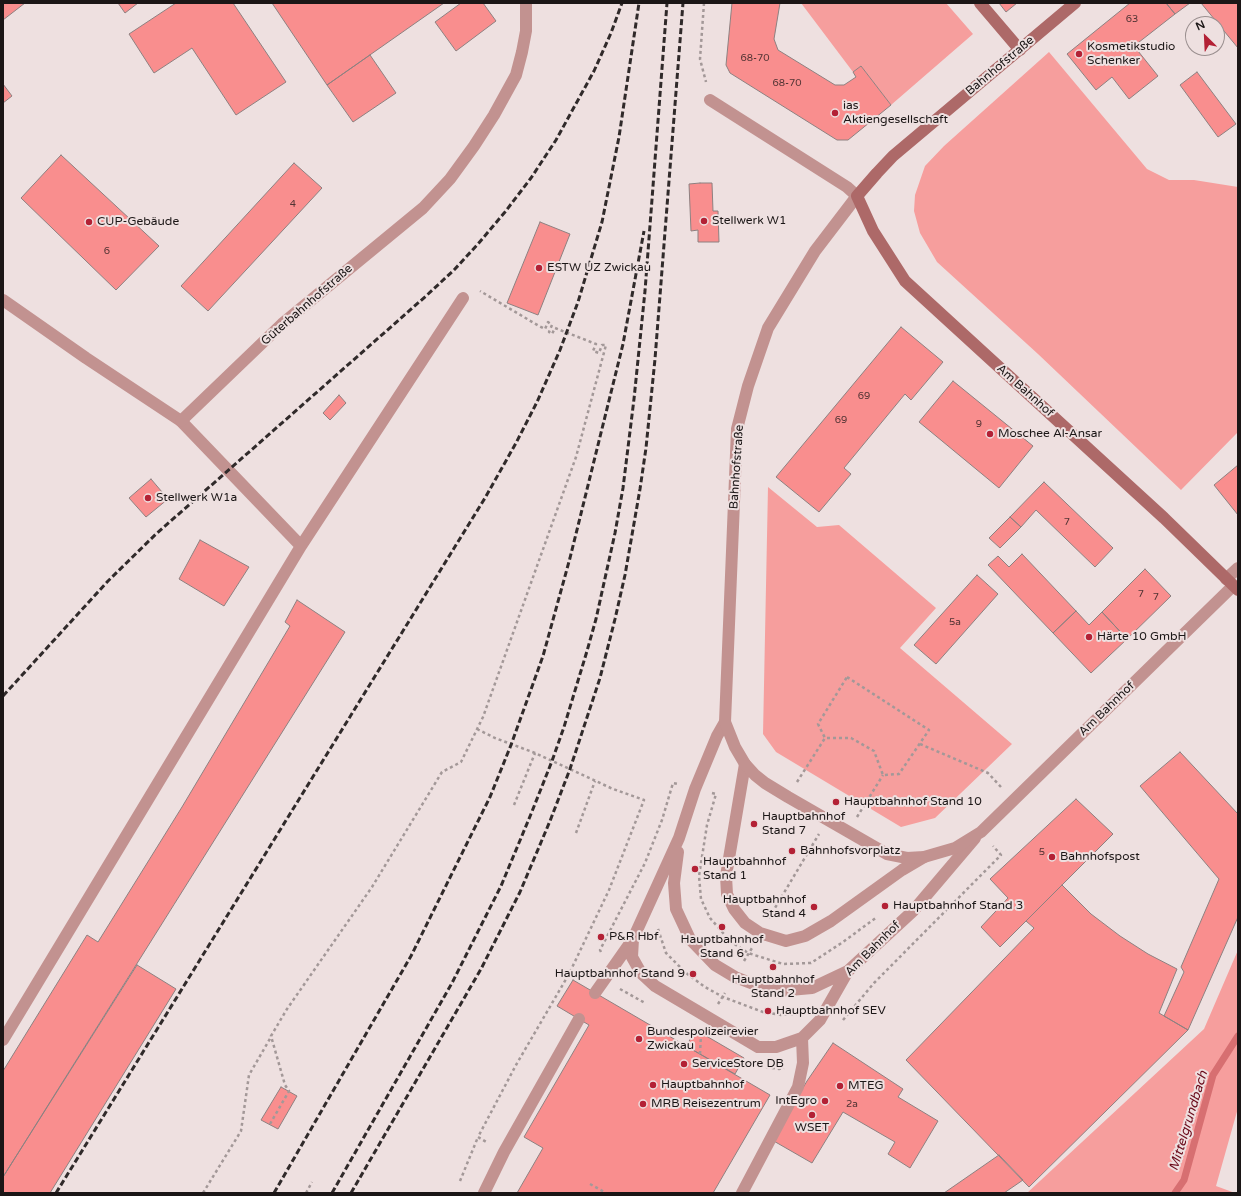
<!DOCTYPE html>
<html>
<head>
<meta charset="utf-8">
<style>
	body { margin:0 }
	#map { position:relative; width:1241px; height:1196px; overflow:hidden; background:#eee0e0; font-family:"Varela Round",sans-serif }
	canvas { display:block }
	.frame { position:absolute; inset:0; border:4px solid #1b1616; pointer-events:none }
	.north { position:absolute; left:1185px; top:16px; width:40px; height:40px; box-sizing:border-box; background:#eee0e0; border:1px solid #9a8f8f; border-radius:50%; rotate:336deg; font-size:11px; font-weight:700; line-height:16px; text-align:center; color:#1b1616 }
	.north::after { content:''; display:block; margin:auto; width:14px; height:18px; background:#b32135; clip-path:polygon(50% 0,100% 100%,50% 72%,0 100%) }
</style>
</head>
<body>
<div id="map">
<canvas width="1241" height="1196"></canvas>
<div class="frame"></div>
<div class="north">N</div>
</div>
<script>
const ctx = document.querySelector('canvas').getContext('2d');
ctx.lineJoin = 'round';
function fillPath(path, color) {
  ctx.fillStyle = color;
  ctx.fill(path, 'evenodd');
}
function poly(rows) {
  const path = new Path2D();
  for (const r of rows) {
    path.moveTo(r[0], r[1]);
    for (let i = 2; i < r.length; i += 2) path.lineTo(r[i], r[i + 1]);
  }
  return path;
}
function trace(path, color, width, dash) {
  ctx.strokeStyle = color;
  ctx.lineWidth = width;
  ctx.lineCap = dash ? 'butt' : 'round';
  ctx.setLineDash(dash || []);
  ctx.stroke(path);
}
function write(font, color, halo, rows, align = 'center') {
  ctx.font = font + ' "Varela Round",sans-serif';
  ctx.lineWidth = 4;
  ctx.setLineDash([]);
  ctx.textBaseline = 'middle';
  ctx.strokeStyle = halo;
  ctx.fillStyle = color;
  for (const [text, x, y, turn = 0] of rows) {
    ctx.save();
    ctx.translate(x, y);
    ctx.rotate((+turn || 0) * Math.PI / 180);
    ctx.textAlign = isNaN(turn) ? turn : align;
    if (halo) ctx.strokeText(text, 0, 0);
    ctx.fillText(text, 0, 0);
    ctx.restore();
  }
}
const green = poly([
	[801,3,946,3,973,34,891,105,861,66,853,72],
	[1049,52,1147,169,1169,180,1194,180,1238,187,1238,432,1181,490,1038,354,937,262,920,233,914,211,915,195,925,166,944,146],
	[768,487,817,527,839,525,936,608,900,648,1012,744,935,818,901,827,776,752,763,734],
	[1238,950,1238,1108,1216,1186,1235,1193,1027,1193,1204,1029]
]);
const stream = poly([
	[1175,1193,1184,1180,1213,1075,1238,1036]
]);
const building = poly([
	[3,3,25,3,3,20,3,3],
	[118,3,138,3,125,13,118,3],
	[176,3,233,3,286,82,236,115,192,48,154,73,129,34,176,3],
	[272,3,444,3,327,85,272,3],
	[461,3,483,3,496,21,456,51,435,22,461,3],
	[732,3,780,3,774,39,778,50,835,85,844,85,856,77,853,72,861,66,891,105,848,140,837,140,730,73,726,65,732,3],
	[999,3,1017,3,1006,12,999,3],
	[1130,3,1166,3,1175,14,1134,46,1158,76,1129,99,1112,77,1096,90,1067,54,1130,3],
	[1166,3,1190,3,1175,14,1166,3],
	[1201,3,1238,3,1238,48,1201,3],
	[370,55,396,93,353,122,327,85,370,55],
	[1197,72,1236,124,1218,137,1180,85,1197,72],
	[3,84,12,96,3,103,3,84],
	[61,155,159,246,116,290,21,198,61,155],
	[294,163,322,188,208,311,181,286,294,163],
	[700,183,712,183,713,211,718,211,719,242,698,242,698,230,691,231,689,184,700,183],
	[540,222,570,234,538,315,507,303,540,222],
	[901,327,943,362,911,400,905,394,844,468,851,474,819,512,776,477,901,327],
	[953,381,1033,446,999,488,919,422,953,381],
	[339,395,346,403,330,420,323,413,339,395],
	[1238,465,1238,515,1214,485,1238,465],
	[151,479,168,499,146,517,129,498,151,479],
	[1044,482,1113,548,1095,567,1036,510,1021,527,1010,517,1044,482],
	[1010,517,1021,527,1000,548,989,538,1010,517],
	[200,540,249,567,224,606,179,579,200,540],
	[1022,554,1076,611,1053,633,988,565,998,556,1009,567,1022,554],
	[1145,569,1171,596,1127,639,1102,612,1145,569],
	[977,575,998,594,936,664,914,645,977,575],
	[297,600,345,632,3,1177,3,1071,87,935,98,942,182,807,290,626,285,622,297,600],
	[1076,611,1089,625,1102,612,1127,639,1091,673,1053,633,1076,611],
	[1180,752,1238,814,1238,917,1188,1030,1164,1016,1184,972,1181,967,1219,879,1140,786,1180,752],
	[1076,799,1113,834,1000,947,981,927,1008,898,990,879,1076,799],
	[1062,885,1091,914,1120,936,1148,954,1177,969,1159,1013,1188,1030,1029,1187,906,1060,1034,928,1026,921,1062,885],
	[137,965,176,989,50,1193,3,1193,3,1177,137,965],
	[573,980,770,1095,713,1193,517,1193,543,1148,524,1137,589,1025,557,1006,573,980],
	[696,1030,744,1058,735,1074,686,1046,696,1030],
	[833,1043,903,1089,898,1097,938,1121,910,1168,888,1154,895,1142,843,1112,812,1163,772,1140,807,1081,833,1043],
	[281,1087,297,1096,278,1129,261,1120,281,1087],
	[999,1155,1023,1180,1004,1193,944,1193,999,1155]
]);
const path = poly([
	[704,3,700,59,706,82],
	[847,677,929,730,899,774,883,775,874,751,851,738,825,738,818,724,847,677],
	[477,729,495,738,535,753,613,789,644,800,609,890,569,974,516,1065,478,1137,488,1143],
	[920,744,988,773,1001,787],
	[797,782,825,738],
	[712,793,716,794,707,825,699,876,701,899,710,918,730,941,748,953,783,964,811,963,843,942,877,917],
	[514,805,535,753],
	[857,817,883,775],
	[576,833,595,781],
	[769,918,819,834],
	[658,929,666,953,686,973,705,987,723,997,763,1012,781,1015,799,1014],
	[601,952,600,950,645,863,662,820,673,783,678,784],
	[744,961,752,948],
	[620,989,645,1003],
	[718,1004,725,993],
	[843,1020,874,983,1001,855,993,846],
	[700,1054,701,1034],
	[722,1067,738,1057],
	[766,1067,779,1069,784,1068],
	[270,1124,289,1091,285,1085,271,1036,287,1009,372,887,442,772,461,762,483,717,576,457,606,345,602,345,599,353,593,351,596,344,555,328,552,334,549,332,552,325,548,322,545,329,539,326,480,291],
	[460,1181,478,1137],
	[590,1184,606,1193],
	[203,1193,241,1131,249,1075,271,1037],
	[306,1193,312,1182]
]);
const lane = poly([
	[3,300,86,358,181,421,301,546,463,298],
	[1226,579,1238,568],
	[725,722,717,736,695,789,679,838,633,939,632,957,641,973,655,986,758,1047,776,1047,802,1038,820,1020,848,971,913,911,975,838],
	[745,764,726,876,727,894,734,909,745,923,760,933,786,941,805,936,831,921,902,870,924,857],
	[678,852,674,883,676,909,690,939,715,965,735,977,769,990,778,991,812,988,848,971],
	[595,993,633,939],
	[3,1040,301,546],
	[484,1193,504,1152,579,1019],
	[742,1193,798,1087,803,1063,802,1038]
]);
const street = poly([
	[710,100,847,187,857,196,815,251,768,328,748,386,737,429,725,722,735,747,745,764,755,775,765,783,788,797,887,854,907,858,924,857,955,848,981,832,1233,586],
	[181,421,282,324,423,208,450,179,474,146,494,115,516,75,522,52,526,31,526,3]
]);
const secondary = poly([
	[980,3,1020,50],
	[1075,3,893,156,877,173,857,196,873,231,905,281,1164,518,1238,590]
]);
const rail = poly([
	[3,696,108,581,156,534,426,296,454,270,478,244,505,212,531,178,556,140,594,71,611,33,622,3],
	[56,1193,485,498,516,443,537,402,560,350,578,302,602,222,619,137,639,3],
	[274,1193,411,956,490,797,511,745,543,656,570,558,623,344,644,231],
	[332,1193,452,983,501,886,531,814,552,761,564,727,587,651,596,619,615,533,623,488,634,399,645,291,667,3],
	[351,1193,481,969,520,892,550,821,570,769,600,678,615,619,625,575,640,489,646,448,655,359,683,3]
]);
const markers = [
	[1079,54,4,"#b32135"],
	[835,113,4,"#b32135"],
	[704,221,4,"#b32135"],
	[89,222,4,"#b32135"],
	[539,268,4,"#b32135"],
	[990,434,4,"#b32135"],
	[148,498,4,"#b32135"],
	[1089,637,4,"#b32135"],
	[836,802,4,"#b32135"],
	[754,824,4,"#b32135"],
	[792,851,4,"#b32135"],
	[1052,857,4,"#b32135"],
	[695,869,4,"#b32135"],
	[885,906,4,"#b32135"],
	[814,907,4,"#b32135"],
	[722,927,4,"#b32135"],
	[601,937,4,"#b32135"],
	[773,967,4,"#b32135"],
	[693,974,4,"#b32135"],
	[768,1011,4,"#b32135"],
	[639,1039,4,"#b32135"],
	[684,1064,4,"#b32135"],
	[653,1085,4,"#b32135"],
	[840,1086,4,"#b32135"],
	[825,1101,4,"#b32135"],
	[643,1104,4,"#b32135"],
	[812,1115,4,"#b32135"]
];
const numberNames = [
	["63",1132,19],
	["68-70",755,58],
	["68-70",787,83],
	["4",293,204],
	["6",107,251],
	["69",864,396],
	["69",841,420],
	["9",979,424],
	["7",1067,522],
	["7",1141,594],
	["7",1156,597],
	["5a",955,622],
	["5",1042,852],
	["2a",852,1104]
];
const poiNames = [
	["Kosmetikstudio",1087,47],
	["Schenker",1087,61],
	["ias",843,106],
	["Aktiengesellschaft",843,120],
	["Stellwerk W1",712,221],
	["CUP-Gebäude",97,222],
	["ESTW UZ Zwickau",547,268],
	["Moschee Al-Ansar",998,434],
	["Stellwerk W1a",156,498],
	["Härte 10 GmbH",1097,637],
	["Hauptbahnhof Stand 10",844,802],
	["Hauptbahnhof",762,817],
	["Stand 7",762,831],
	["Bahnhofsvorplatz",800,851],
	["Bahnhofspost",1060,857],
	["Hauptbahnhof",703,862],
	["Stand 1",703,876],
	["Hauptbahnhof",806,900,"right"],
	["Stand 4",806,914,"right"],
	["Hauptbahnhof Stand 3",893,906],
	["P&R Hbf",609,937],
	["Hauptbahnhof",722,940,"center"],
	["Stand 6",722,954,"center"],
	["Hauptbahnhof Stand 9",685,974,"right"],
	["Hauptbahnhof",773,980,"center"],
	["Stand 2",773,994,"center"],
	["Hauptbahnhof SEV",776,1011],
	["Bundespolizeirevier",647,1032],
	["Zwickau",647,1046],
	["ServiceStore DB",692,1064],
	["Hauptbahnhof",661,1085],
	["MTEG",848,1086],
	["IntEgro",817,1101,"right"],
	["MRB Reisezentrum",651,1104],
	["WSET",812,1128,"center"]
];
const streetNames = [
	["Bahnhofstraße",1000,66,-40],
	["Güterbahnhofstraße",307,305,-41],
	["Am Bahnhof",1025,391,42],
	["Bahnhofstraße",737,467,-86],
	["Am Bahnhof",1107,709,-44],
	["Am Bahnhof",873,949,-45]
];
const waterNames = [
	["Mittelgrundbach",1189,1121,-73]
];
fillPath(green, '#f69e9d');
trace(stream, '#d76f71', 7);
fillPath(building, '#f98e8e');
trace(building, '#8d8080', 1);
trace(path, '#a39898', 2.5, [3, 3]);
trace(lane, '#c29290', 12);
trace(street, '#c29290', 12);
trace(secondary, '#ad6968', 12);
trace(rail, '#302a2a', 3, [6, 3]);
for (const [x, y, r, color] of markers) {
  const dot = new Path2D();
  dot.arc(x, y, r, 0, 2 * Math.PI);
  ctx.fillStyle = color;
  ctx.fill(dot);
  trace(dot, '#eee0e0', 1.5);
}
write('10px', '#523434', null, numberNames);
write('12px', '#1b1616', '#eee0e0', poiNames, 'left');
write('12px', '#1b1616', '#eee0e0', streetNames);
write('italic 13px', '#6b0a1a', '#eee0e0', waterNames);
</script>
</body>
</html>
